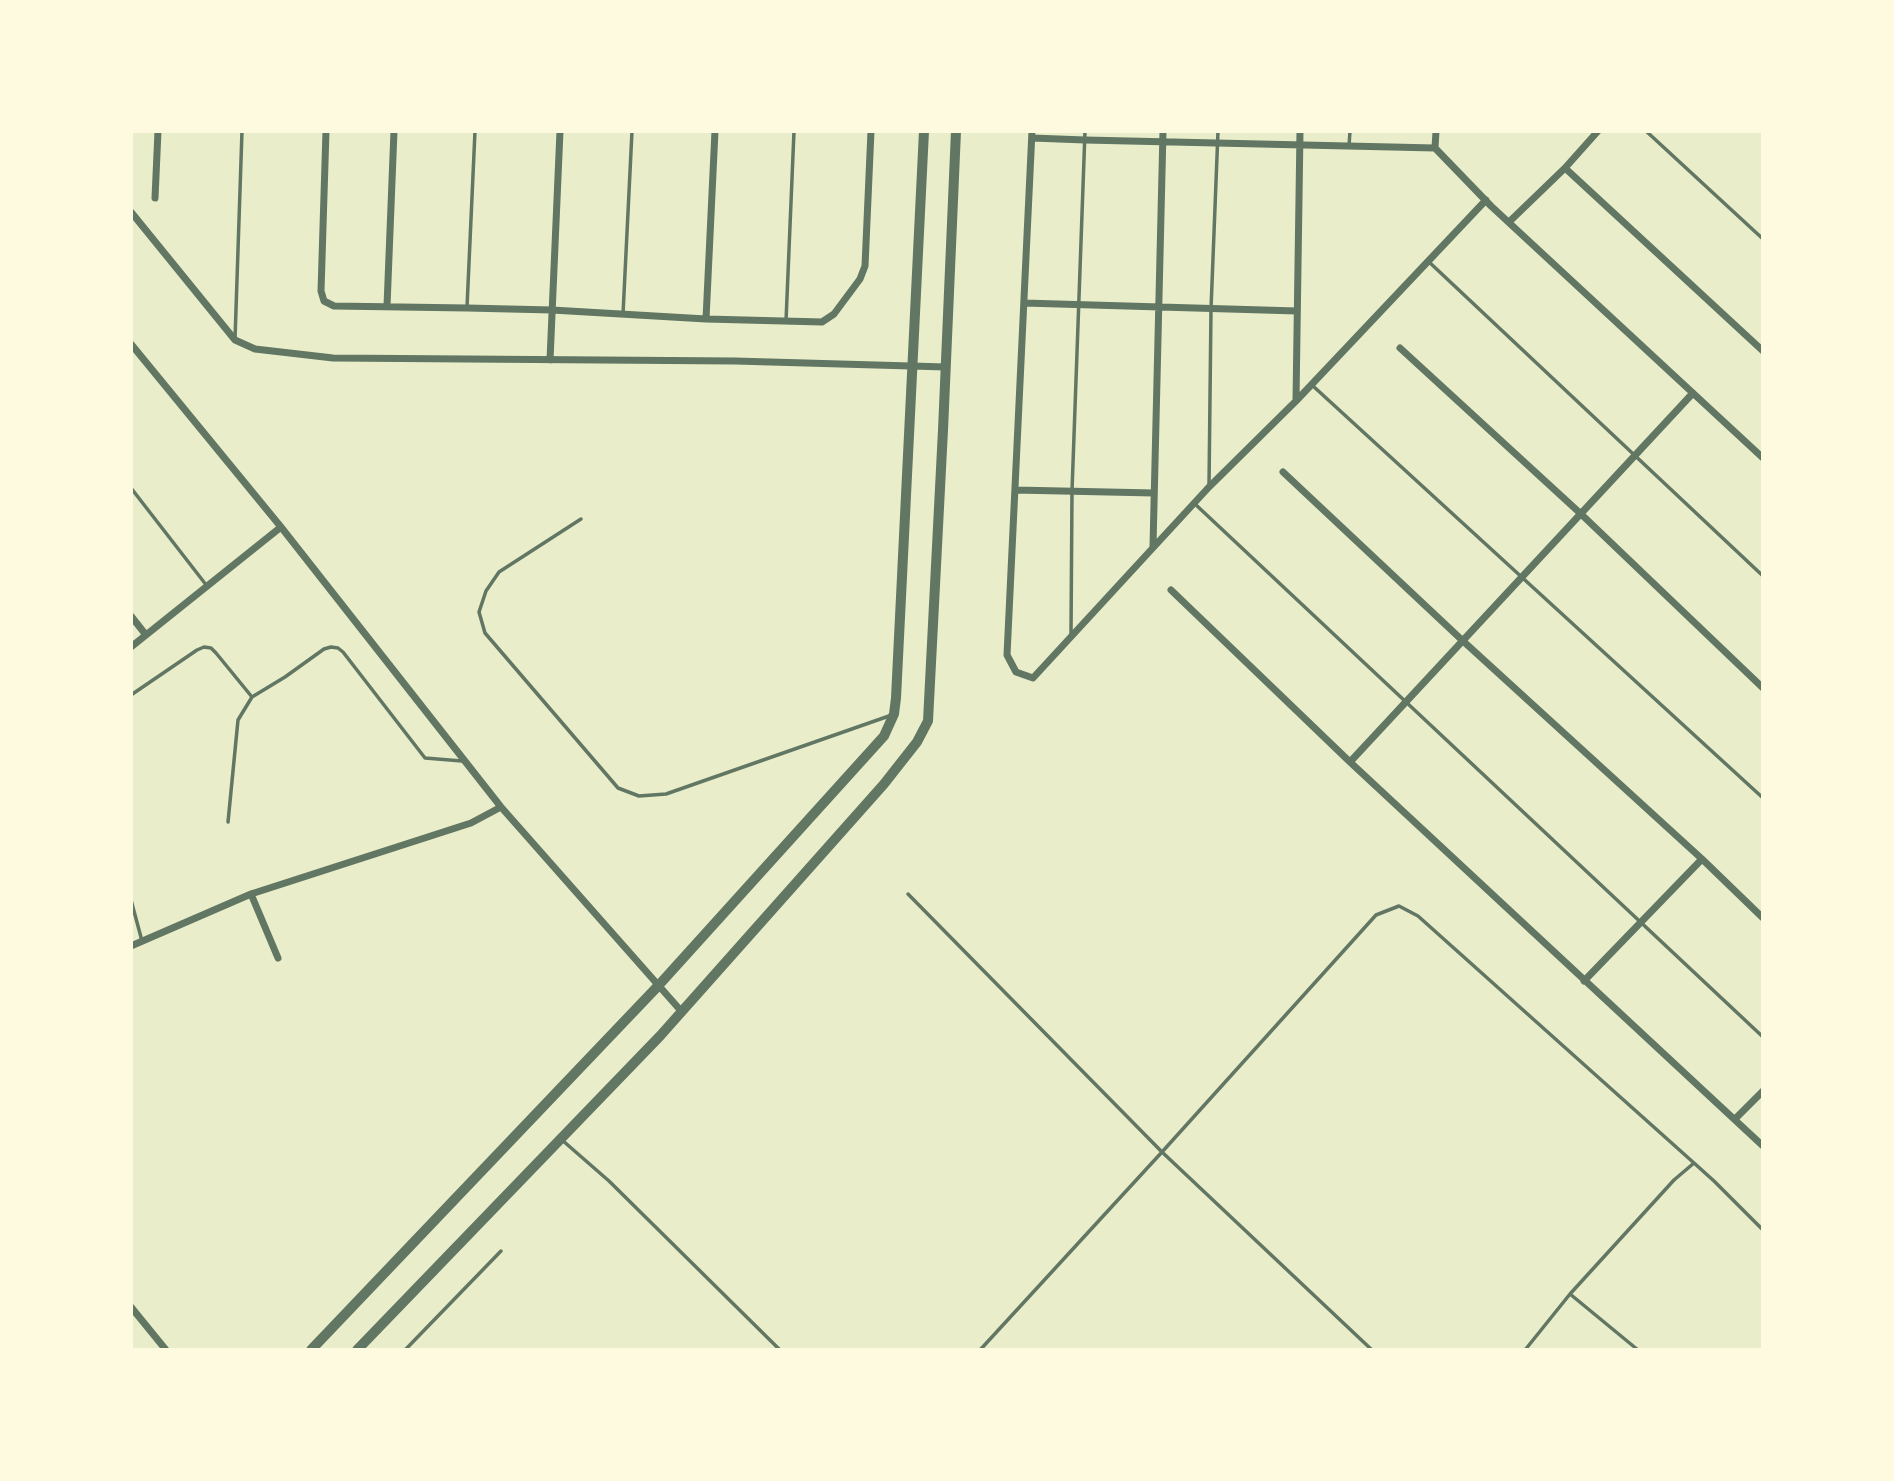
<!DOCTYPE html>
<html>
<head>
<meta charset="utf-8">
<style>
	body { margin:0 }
	#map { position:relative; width:1894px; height:1481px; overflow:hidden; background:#e9edc9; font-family:Jost,sans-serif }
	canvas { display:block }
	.frame { position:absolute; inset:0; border:133px solid #fefae0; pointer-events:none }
</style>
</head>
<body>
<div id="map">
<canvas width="1894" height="1481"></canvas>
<div class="frame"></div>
</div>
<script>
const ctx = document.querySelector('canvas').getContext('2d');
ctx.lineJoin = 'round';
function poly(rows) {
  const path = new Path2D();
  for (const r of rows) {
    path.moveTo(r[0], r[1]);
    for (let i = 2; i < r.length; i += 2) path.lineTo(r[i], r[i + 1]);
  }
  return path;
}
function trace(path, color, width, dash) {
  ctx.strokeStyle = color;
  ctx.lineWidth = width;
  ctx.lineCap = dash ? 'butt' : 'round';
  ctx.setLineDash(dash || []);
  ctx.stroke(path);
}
const service = poly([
	[1646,131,1763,239],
	[1349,146,1350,131],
	[1428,261,1763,576],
	[467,307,475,131],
	[623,314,632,131],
	[786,321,794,131],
	[235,339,242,131],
	[1313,386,1763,798],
	[1209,486,1211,309,1218,131],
	[131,488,207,586],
	[1195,504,1763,1037],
	[581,519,499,572,486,591,479,612,485,633,618,788,639,796,666,794,889,716],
	[1071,633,1072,491,1085,131],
	[131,695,197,650,204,647,211,648,216,653,252,697],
	[228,822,238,720,252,697,285,677,324,649,331,647,338,648,343,652,425,758,462,761],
	[908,894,1162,1152,1372,1350],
	[131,900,142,941],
	[562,1140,609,1181,780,1350],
	[1570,1294,1638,1350],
	[405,1350,501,1251],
	[980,1350,1162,1152,1376,915,1399,906,1418,916,1694,1163],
	[1525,1350,1570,1294,1674,1180,1694,1163,1714,1181,1763,1230]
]);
const minor = poly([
	[326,131,321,291,324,301,334,306,467,308,552,310,706,319,822,322,834,314,860,279,865,266,871,131],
	[1032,131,1007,655,1016,672,1033,678,1209,487,1296,401,1486,200],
	[1436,131,1435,148,1491,206,1763,458],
	[1032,138,1085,140,1435,148],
	[1565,168,1763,351],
	[155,198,158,131],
	[131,212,235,340,255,349,333,358,735,361,946,367],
	[1509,222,1565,168,1598,131],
	[1024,303,1297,311],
	[387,306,394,131],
	[706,319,715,131],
	[131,344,281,527,501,807,682,1012],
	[1400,348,1581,514,1763,688],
	[550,360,560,131],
	[1296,400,1300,131],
	[1283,472,1463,641,1702,859,1763,918],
	[1015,490,1154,493],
	[1153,546,1163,131],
	[1171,590,1350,762,1763,1146],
	[131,616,146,635],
	[131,647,281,527],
	[1350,762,1693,393],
	[251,894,278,958],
	[131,946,251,894,471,823,501,807],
	[1584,981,1702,859],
	[1735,1119,1763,1091],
	[131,1307,166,1350]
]);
const tertiary = poly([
	[311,1350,658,986,884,736,894,714,896,698,924,131],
	[357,1350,660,1036,884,784,917,742,928,721,943,430,956,131]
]);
trace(service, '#617663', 3.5);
trace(minor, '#617663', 7);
trace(tertiary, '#617663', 10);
</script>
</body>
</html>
